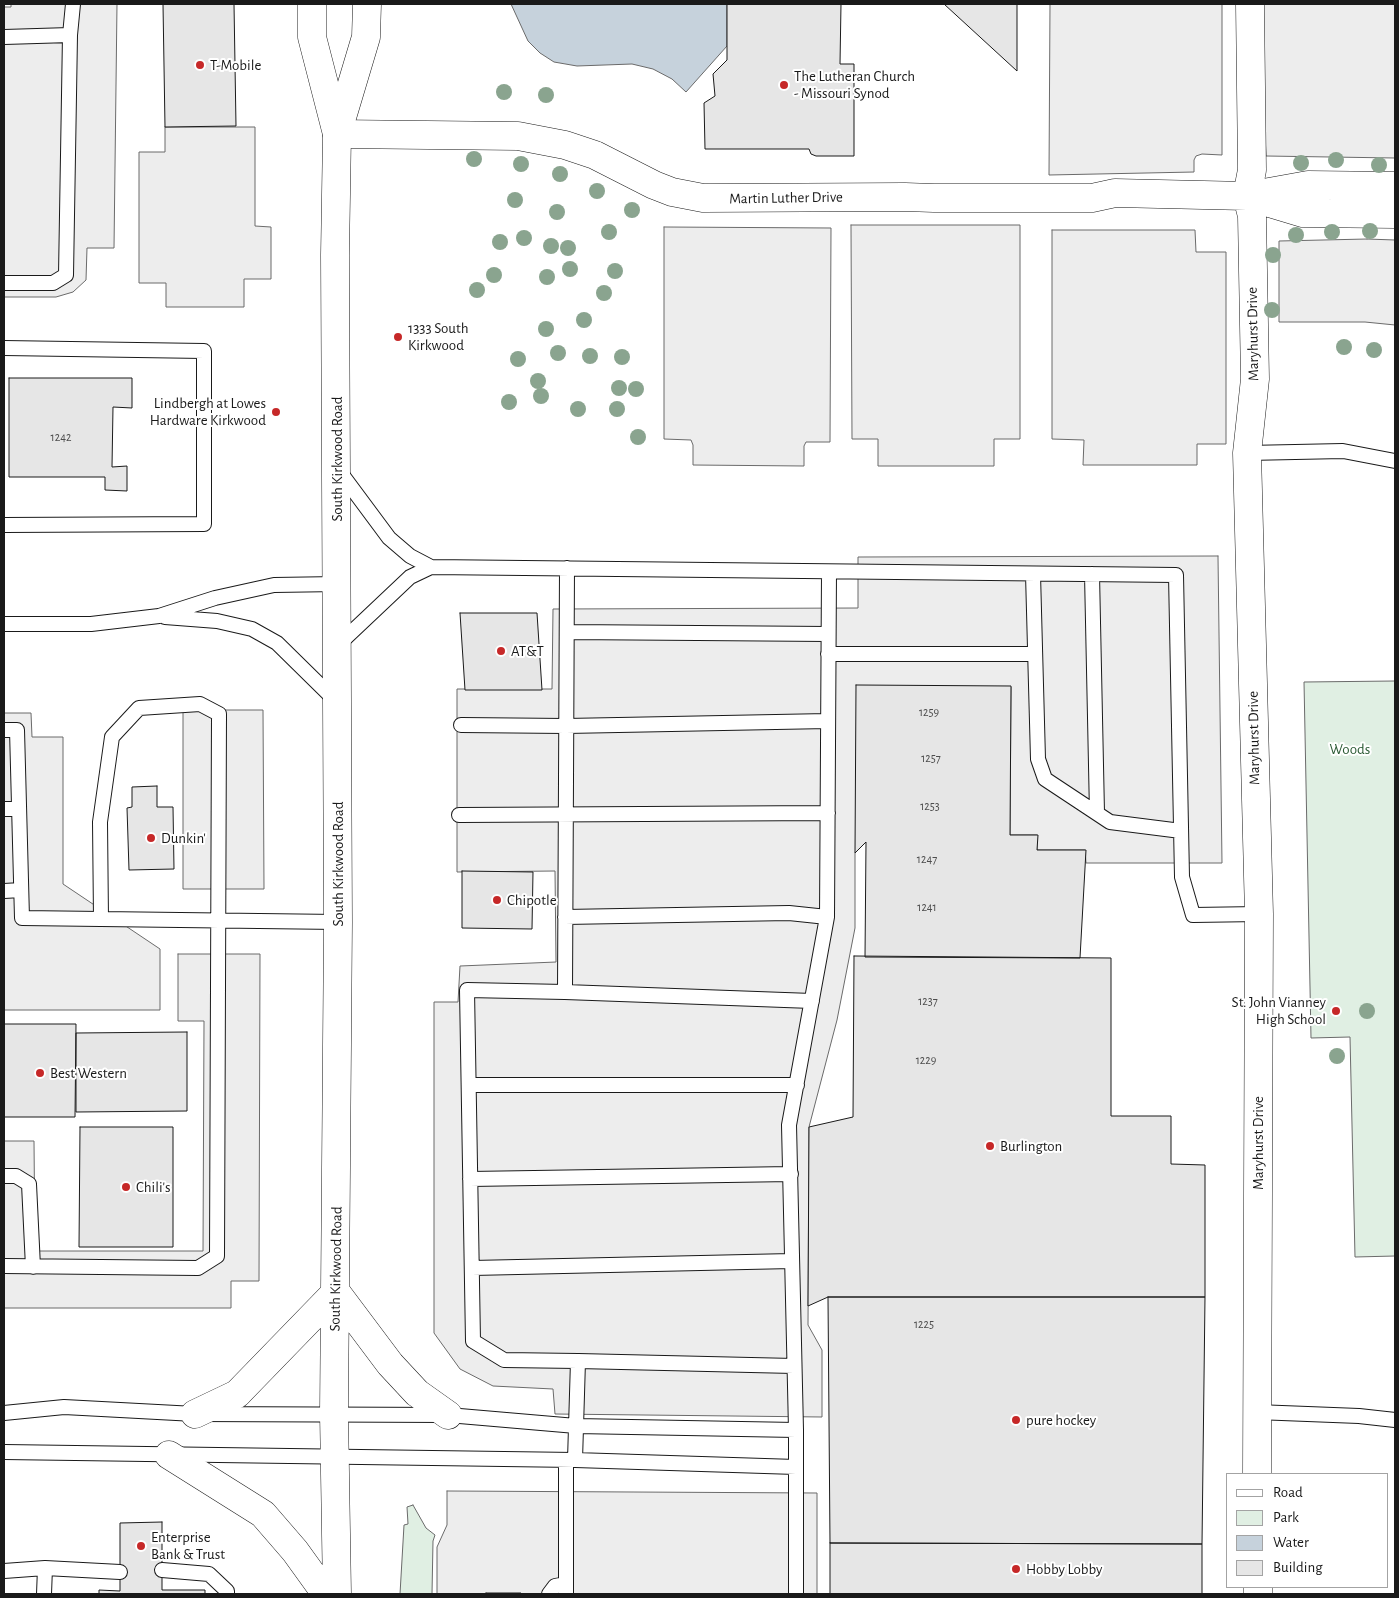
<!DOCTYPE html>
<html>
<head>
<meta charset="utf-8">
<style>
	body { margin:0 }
	#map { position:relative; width:1399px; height:1598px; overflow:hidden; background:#fff; font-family:"Alegreya Sans",sans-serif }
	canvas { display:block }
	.frame { position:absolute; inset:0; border:5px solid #1a1a1a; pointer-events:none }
	.legend { position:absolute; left:1226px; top:1473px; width:162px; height:115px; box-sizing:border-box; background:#fff; border:1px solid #a3a3a3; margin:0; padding:6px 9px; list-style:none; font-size:15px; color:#1a1a1a }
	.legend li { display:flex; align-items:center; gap:10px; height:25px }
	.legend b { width:25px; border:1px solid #a3a3a3 }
</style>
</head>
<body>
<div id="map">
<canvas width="1399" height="1598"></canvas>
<div class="frame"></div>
<ul class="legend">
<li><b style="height:6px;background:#fff"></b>Road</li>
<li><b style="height:14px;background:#e0efe3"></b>Park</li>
<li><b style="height:14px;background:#c6d2dc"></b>Water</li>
<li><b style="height:14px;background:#e6e6e6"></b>Building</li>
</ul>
</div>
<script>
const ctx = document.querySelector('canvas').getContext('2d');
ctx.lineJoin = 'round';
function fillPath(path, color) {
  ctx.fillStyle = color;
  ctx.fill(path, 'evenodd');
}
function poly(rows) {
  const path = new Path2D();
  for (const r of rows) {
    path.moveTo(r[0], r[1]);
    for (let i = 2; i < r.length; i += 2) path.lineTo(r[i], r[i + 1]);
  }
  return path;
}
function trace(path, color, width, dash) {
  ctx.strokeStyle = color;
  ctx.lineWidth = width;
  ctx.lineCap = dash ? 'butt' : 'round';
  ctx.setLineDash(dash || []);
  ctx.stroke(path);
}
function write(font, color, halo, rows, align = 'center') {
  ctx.font = font + ' "Alegreya Sans",sans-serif';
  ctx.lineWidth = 4;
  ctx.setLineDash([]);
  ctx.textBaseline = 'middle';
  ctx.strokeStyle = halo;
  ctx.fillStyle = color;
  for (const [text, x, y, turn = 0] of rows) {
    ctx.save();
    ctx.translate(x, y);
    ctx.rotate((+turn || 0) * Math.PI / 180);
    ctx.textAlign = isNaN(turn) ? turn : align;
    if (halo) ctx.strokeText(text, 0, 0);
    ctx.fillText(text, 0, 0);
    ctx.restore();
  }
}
const green = poly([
	[1395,681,1395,1256,1355,1257,1350,1037,1311,1038,1304,682,1395,681],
	[413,1505,426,1528,435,1535,433,1541,432,1594,400,1594,404,1525,408,1524,407,1507,413,1505]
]);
const parking = poly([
	[11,4,117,4,114,248,87,248,86,280,73,292,56,297,4,297,4,7,11,7,11,4],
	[1050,4,1222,4,1222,155,1202,154,1196,156,1194,160,1194,172,1049,175,1050,4],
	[1259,4,1395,4,1395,158,1266,156,1259,4],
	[165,127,255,127,255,226,271,227,271,279,244,279,244,307,166,307,166,283,139,283,139,152,165,152,165,127],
	[851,225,1020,225,1020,439,994,439,994,466,878,466,878,439,852,439,851,225],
	[664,227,831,228,830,442,806,442,804,446,804,466,693,465,693,445,691,440,664,439,664,227],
	[1052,230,1195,230,1196,252,1226,252,1226,444,1197,444,1197,465,1083,465,1084,440,1052,439,1052,230],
	[1367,239,1395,240,1395,325,1365,322,1279,322,1279,241,1367,239],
	[1218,556,1222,863,1086,863,1085,850,1037,850,1037,835,1010,835,1011,687,855,853,855,928,837,1020,809,1127,808,1325,822,1350,822,1417,555,1414,553,1389,493,1386,460,1369,434,1333,434,1002,458,1002,460,966,556,962,555,871,457,872,457,689,552,689,553,609,858,608,858,557,1218,556],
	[183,710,263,710,264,889,183,889,183,710],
	[4,713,31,713,32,737,63,737,63,884,160,949,160,1010,4,1010,4,713],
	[178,954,260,954,259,1281,231,1281,231,1308,4,1308,4,1141,34,1141,35,1251,203,1251,204,1021,178,1021,178,954],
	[447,1491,817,1493,817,1594,437,1594,437,1547,447,1525,447,1491]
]);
const water = poly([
	[511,4,727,4,727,46,686,92,672,79,653,69,632,64,577,66,554,62,540,53,528,41,511,4]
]);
const building = poly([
	[163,4,234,4,236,126,165,127,163,4],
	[727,4,841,4,840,64,854,64,854,156,816,156,811,154,809,149,705,149,704,103,715,96,713,74,727,60,727,4],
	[944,4,1017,4,1017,71,944,4],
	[9,378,132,378,132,408,113,407,112,467,127,466,127,491,105,490,105,477,9,477,9,378],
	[460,613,537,613,542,690,465,690,460,613],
	[856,685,1011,686,1010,835,1038,835,1037,850,1086,850,1080,958,865,957,866,842,855,853,856,685],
	[157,786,157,807,173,807,174,869,129,870,127,808,132,807,132,787,157,786],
	[462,871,533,872,532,929,462,928,462,871],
	[854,956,1111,958,1111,1116,1171,1116,1171,1164,1205,1165,1205,1297,828,1297,808,1306,809,1127,853,1117,854,956],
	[4,1024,76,1024,75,1117,4,1117,4,1024],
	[187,1032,187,1111,76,1112,76,1033,187,1032],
	[80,1127,173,1127,173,1247,79,1247,80,1127],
	[828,1297,1205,1297,1202,1544,830,1543,828,1297],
	[162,1522,162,1590,205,1590,205,1594,99,1594,99,1590,120,1591,120,1523,162,1522],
	[830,1543,1202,1544,1202,1594,830,1594,830,1543],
	[486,1593,521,1593,521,1594,486,1594,486,1593]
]);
const lane = poly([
	[70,35,73,4],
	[4,37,70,35,66,275,53,283,4,283],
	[4,348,204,351,204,524,4,525],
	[1247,453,1343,451,1395,461],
	[340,472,389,538,410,556,431,567],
	[567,568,565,992,467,990,473,1341,504,1360,578,1361,575,1460],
	[1033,574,1038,759,1045,779,1110,822,1181,831],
	[1092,574,1097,813],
	[165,617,217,621,252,629,277,643,337,702],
	[4,624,91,624,159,616,215,598,274,585,338,584],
	[567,632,828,634],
	[338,645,410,577,431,567,1176,575,1182,877,1193,915,1259,914],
	[828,654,1035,654],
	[461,725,566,726,828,721],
	[4,730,17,730,22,918,338,922],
	[4,809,19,809],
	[459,815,828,813],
	[4,891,21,890],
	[565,917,789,913,827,917],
	[565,992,812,1001],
	[469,1085,797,1085],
	[4,1176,16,1176,29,1184,33,1267],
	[470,1179,791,1174],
	[4,1266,198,1268,217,1256,219,714,200,704,139,708,112,737,100,822,101,919],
	[472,1268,792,1261],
	[578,1361,794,1366],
	[1256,1412,1359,1416,1395,1420],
	[4,1413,64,1407,195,1414,448,1415,576,1426,796,1430],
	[4,1452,575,1460,796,1467],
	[566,1460,566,1594],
	[45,1568,120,1572],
	[162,1570,209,1574,227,1591,227,1594],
	[4,1571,45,1568,44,1594],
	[549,1594,555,1586,566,1584],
	[796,1594,796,1430,789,1125,827,917,829,572]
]);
const street = poly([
	[1250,4,1252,170,1247,196,1252,216,1255,379,1247,453,1259,914,1257,1474],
	[337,134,518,136,565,145,595,155,654,185,672,192,703,198,905,197,934,198,1092,198,1115,193,1247,196,1308,185,1395,186],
	[1250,197,1303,213,1395,214],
	[1258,1587,1258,1594]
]);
const primary = poly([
	[312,4,312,37,337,134,335,255,338,922,334,1413,337,1594],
	[337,134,366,37,367,4],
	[336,1292,390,1364,417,1393,448,1415],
	[195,1414,237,1394,336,1292],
	[169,1455,263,1514,295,1551,326,1594]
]);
const trees = [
	[504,92],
	[546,95],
	[474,159],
	[1336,160],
	[1301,163],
	[521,164],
	[1379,165],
	[560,174],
	[597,191],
	[515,200],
	[632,210],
	[557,212],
	[1370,231],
	[609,232],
	[1332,232],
	[1296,235],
	[524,238],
	[500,242],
	[551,246],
	[568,248],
	[1273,255],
	[570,269],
	[615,271],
	[494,275],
	[547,277],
	[477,290],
	[604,293],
	[1272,310],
	[584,320],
	[546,329],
	[1344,347],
	[1374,350],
	[558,353],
	[590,356],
	[622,357],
	[518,359],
	[538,381],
	[619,388],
	[636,389],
	[541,396],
	[509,402],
	[578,409],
	[617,409],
	[638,437],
	[1367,1011],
	[1337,1056]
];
const markers = [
	[200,65,5,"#c62828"],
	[784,85,5,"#c62828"],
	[398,337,5,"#c62828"],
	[276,412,5,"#c62828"],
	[501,651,5,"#c62828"],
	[151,838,5,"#c62828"],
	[497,900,5,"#c62828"],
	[1336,1011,5,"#c62828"],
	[40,1073,5,"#c62828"],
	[990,1146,5,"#c62828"],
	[126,1187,5,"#c62828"],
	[1016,1420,5,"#c62828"],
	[141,1546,5,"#c62828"],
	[1016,1569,5,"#c62828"]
];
const numberNames = [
	["1242",61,437],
	["1259",929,712],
	["1257",931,758],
	["1253",930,806],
	["1247",927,859],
	["1241",927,907],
	["1237",928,1001],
	["1229",926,1060],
	["1225",924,1324]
];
const poiNames = [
	["T-Mobile",210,65],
	["The Lutheran Church",794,76],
	["- Missouri Synod",794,93],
	["1333 South",408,328],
	["Kirkwood",408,345],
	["Lindbergh at Lowes",266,403,"right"],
	["Hardware Kirkwood",266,420,"right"],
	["AT&T",511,651],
	["Dunkin'",161,838],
	["Chipotle",507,900],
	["St. John Vianney",1326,1002,"right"],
	["High School",1326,1019,"right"],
	["Best Western",50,1073],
	["Burlington",1000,1146],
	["Chili's",136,1187],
	["pure hockey",1026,1420],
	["Enterprise",151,1537],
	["Bank & Trust",151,1554],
	["Hobby Lobby",1026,1569]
];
const streetNames = [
	["Martin Luther Drive",786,198,-1],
	["Maryhurst Drive",1253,334,-91],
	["South Kirkwood Road",337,459,-90],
	["Maryhurst Drive",1254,738,-91],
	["South Kirkwood Road",338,864,-90],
	["Maryhurst Drive",1258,1143,-90],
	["South Kirkwood Road",336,1269,-89]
];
const parkNames = [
	["Woods",1350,749]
];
fillPath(green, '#e0efe3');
trace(green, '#6a6a6a', 1);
fillPath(parking, '#ededed');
trace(parking, '#6a6a6a', 1);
fillPath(water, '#c6d2dc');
trace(water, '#6a6a6a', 1);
fillPath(building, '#e6e6e6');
trace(building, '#1a1a1a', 1);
trace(lane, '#1a1a1a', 16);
trace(street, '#1a1a1a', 29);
trace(primary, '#1a1a1a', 29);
trace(lane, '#fff', 14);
trace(street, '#fff', 28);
trace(primary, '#fff', 28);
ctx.fillStyle = '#8aa48f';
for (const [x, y] of trees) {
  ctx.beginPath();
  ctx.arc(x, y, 8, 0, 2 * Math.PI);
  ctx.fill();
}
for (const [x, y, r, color] of markers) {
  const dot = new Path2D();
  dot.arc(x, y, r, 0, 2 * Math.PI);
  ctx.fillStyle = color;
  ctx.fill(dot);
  trace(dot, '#fff', 2);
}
write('12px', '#4d4d4d', null, numberNames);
write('15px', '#1a1a1a', '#fff', poiNames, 'left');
write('15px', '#1a1a1a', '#fff', streetNames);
write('15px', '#2b5a34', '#fff', parkNames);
</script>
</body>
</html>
